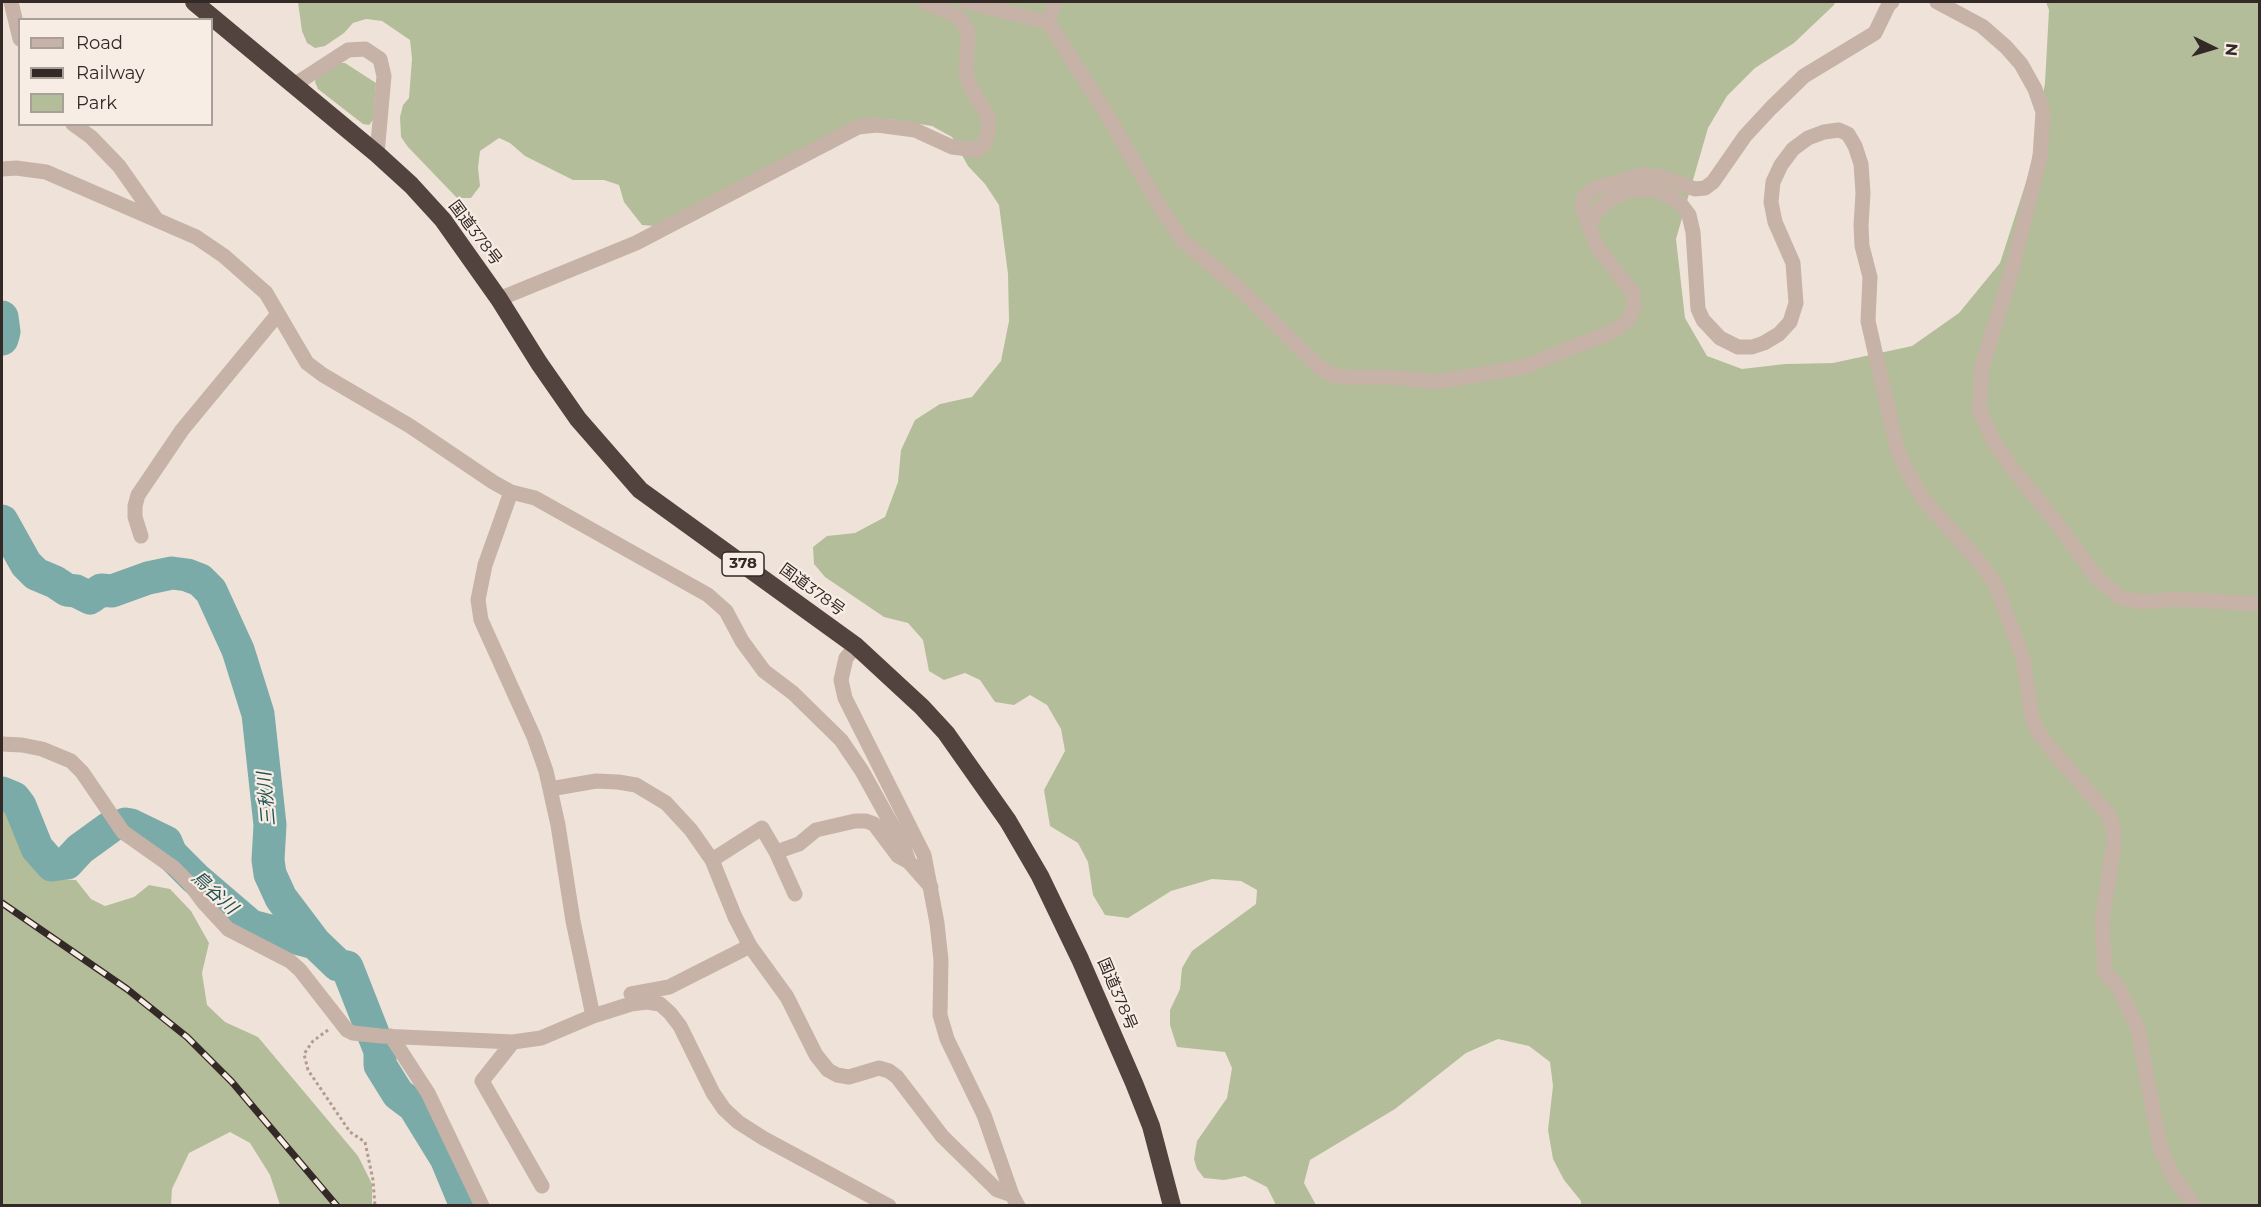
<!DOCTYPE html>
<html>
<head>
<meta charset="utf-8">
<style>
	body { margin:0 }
	#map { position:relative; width:2261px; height:1207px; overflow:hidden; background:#efe3d9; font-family:Montserrat,sans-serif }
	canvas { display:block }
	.frame { position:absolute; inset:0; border:3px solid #332926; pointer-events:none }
	.legend { position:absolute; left:18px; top:18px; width:195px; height:108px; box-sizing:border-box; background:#f8ede5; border:2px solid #a99f99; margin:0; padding:8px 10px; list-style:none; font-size:18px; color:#332926 }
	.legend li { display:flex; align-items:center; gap:12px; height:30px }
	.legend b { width:30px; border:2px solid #a99f99 }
	.north { position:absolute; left:2183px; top:18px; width:60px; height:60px; -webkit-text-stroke:4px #f8ede5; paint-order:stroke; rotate:95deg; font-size:16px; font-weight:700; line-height:24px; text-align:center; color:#332926 }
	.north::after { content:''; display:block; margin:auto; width:21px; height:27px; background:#332926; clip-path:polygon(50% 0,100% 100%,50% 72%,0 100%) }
</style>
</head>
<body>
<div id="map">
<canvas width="2261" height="1207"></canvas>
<div class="frame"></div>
<ul class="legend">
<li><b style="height:8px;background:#c6b2a6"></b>Road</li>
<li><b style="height:8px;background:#332926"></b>Railway</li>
<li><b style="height:16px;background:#b4bd9a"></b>Park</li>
</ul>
<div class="north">N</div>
</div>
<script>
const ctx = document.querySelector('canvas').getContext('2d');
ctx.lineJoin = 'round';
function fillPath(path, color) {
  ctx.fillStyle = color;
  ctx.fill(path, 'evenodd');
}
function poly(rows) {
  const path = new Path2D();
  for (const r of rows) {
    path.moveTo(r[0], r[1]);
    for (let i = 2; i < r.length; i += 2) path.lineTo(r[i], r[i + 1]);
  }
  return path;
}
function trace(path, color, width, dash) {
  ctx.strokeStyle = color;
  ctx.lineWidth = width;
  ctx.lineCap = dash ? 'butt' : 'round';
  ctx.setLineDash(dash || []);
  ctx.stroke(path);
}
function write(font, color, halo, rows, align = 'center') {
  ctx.font = font + ' Montserrat,"Noto Sans JP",sans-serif';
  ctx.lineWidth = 4.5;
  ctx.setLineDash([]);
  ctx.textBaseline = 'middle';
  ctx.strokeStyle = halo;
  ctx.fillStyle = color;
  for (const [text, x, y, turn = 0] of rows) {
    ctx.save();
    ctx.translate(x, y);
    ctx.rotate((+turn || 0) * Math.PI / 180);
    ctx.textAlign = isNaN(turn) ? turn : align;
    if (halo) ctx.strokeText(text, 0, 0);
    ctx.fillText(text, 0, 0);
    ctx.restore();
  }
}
const green = poly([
	[298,2,1835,2,1834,5,1794,43,1755,68,1727,96,1708,128,1676,239,1685,318,1707,356,1742,369,1785,364,1833,363,1912,346,1959,313,2000,263,2030,170,2045,83,2049,10,2046,2,2259,2,2259,1205,1581,1205,1581,1201,1564,1180,1553,1159,1548,1130,1553,1086,1550,1062,1529,1046,1498,1039,1466,1053,1395,1109,1310,1160,1304,1183,1316,1205,1276,1205,1267,1187,1245,1176,1224,1180,1204,1178,1197,1169,1194,1159,1197,1141,1227,1098,1232,1068,1225,1052,1177,1047,1170,1025,1170,1010,1180,989,1182,968,1192,951,1256,904,1257,890,1241,881,1212,879,1171,891,1128,918,1105,915,1093,895,1088,862,1078,843,1050,826,1044,790,1065,751,1061,729,1047,705,1030,695,1014,705,995,702,980,680,965,673,944,680,929,671,923,640,908,623,884,617,825,577,814,564,813,547,827,536,855,533,885,517,898,482,901,450,915,420,940,404,972,397,1001,361,1009,321,1008,274,999,205,985,184,968,166,952,137,932,126,888,119,857,124,666,227,642,225,624,202,619,185,604,180,573,180,525,156,510,143,499,138,480,151,478,168,480,186,471,198,457,198,408,147,401,137,400,117,403,105,409,98,412,59,410,40,382,21,366,19,353,23,344,33,325,46,315,48,307,43,302,31],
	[340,63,345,63,376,83,373,120,369,125,363,124,318,89,315,82,317,76],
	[2,807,13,817,21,844,31,864,42,874,56,879,76,880,91,899,105,906,134,897,149,885,170,889,191,911,209,943,202,973,207,1005,225,1022,258,1037,358,1156,372,1184,372,1205,280,1205,270,1175,250,1143,230,1132,189,1153,172,1189,171,1205,2,1205]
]);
const river = poly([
	[2,317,4,332,2,339],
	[2,521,26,564,36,574,55,582,67,590,76,591,90,598,101,590,112,591,148,578,172,573,187,575,200,580,211,591,238,650,258,714,270,825,268,860,270,874,281,898,315,943,338,965,347,967,380,1051,380,1065,398,1094,414,1106,446,1158,466,1206],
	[2,793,14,798,20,806,37,848,52,865,67,863,80,849,109,828],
	[125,824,131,825,166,842,171,854,195,878,251,926,315,943]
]);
const path = poly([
	[328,1030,313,1041,304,1054,308,1070,350,1132,365,1142,373,1180,375,1206]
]);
const street = poly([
	[11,2,20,39],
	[966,2,1048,22,1108,116,1157,202,1182,240,1242,291,1319,367,1332,375,1346,377,1390,377,1435,382,1524,367,1616,330,1628,320,1634,307,1633,293,1597,247,1582,206,1584,197,1595,188,1643,175,1662,177,1695,189,1705,188,1713,182,1745,136,1771,108,1804,76,1875,33,1889,4,1892,2],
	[1937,2,1982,26,2006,47,2021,64,2035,89,2043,112,2040,157,2012,270,1982,367,1979,408,1991,437,2012,468,2059,526,2096,577,2121,598,2143,602,2175,599,2260,604],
	[1048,22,1055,2],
	[294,85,348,50,365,49,380,59,384,76,377,154],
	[73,124,91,137,119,166,157,220],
	[2,169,16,168,46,172,196,237,224,256,266,293,307,363,323,375,410,426,493,482,511,492,535,498,708,595,726,611,742,641,764,671,793,693,841,740,862,771,903,845,909,862,931,887],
	[1588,225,1598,209,1611,199,1627,191,1651,189,1667,195,1680,203,1689,215,1693,232,1698,309,1703,320,1720,338,1738,347,1752,347,1764,343,1779,334,1790,322,1796,303,1793,263,1775,222,1771,202,1773,182,1781,165,1793,149,1808,138,1824,132,1839,130,1848,134,1855,146,1861,164,1863,193,1861,226,1862,246,1870,277,1868,321,1897,448,1905,467,1923,499,1980,563,1996,585,2023,659,2032,718,2038,732,2056,755,2108,814,2113,827,2114,843,2102,923,2105,972,2119,988,2138,1029,2160,1147,2172,1175,2195,1206],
	[499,299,636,243,858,127,877,125,915,130,952,147,977,150,985,143,988,131,988,117,971,88,966,74,968,32,959,17,925,2],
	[511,492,485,565,478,600,481,620,534,737,546,771,558,825,573,921,593,1016],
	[141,536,135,517,135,506,138,495,182,430,278,314],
	[856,646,846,658,841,680,845,698,924,855,937,923,941,960,940,1015,947,1039,984,1115,1012,1195,1018,1206],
	[2,744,22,745,42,749,71,761,82,772,123,832,174,868,189,883,204,903,228,929,290,961,300,970,347,1030,353,1033,381,1036,513,1042,541,1038,593,1016,631,1004,647,1002,660,1004,670,1013,680,1026,713,1093,724,1109,738,1122,763,1138,889,1206],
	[550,789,596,781,618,782,636,785,666,803,691,830,712,860,735,917,750,946,787,997,816,1055,828,1070,837,1075,849,1077,879,1068,889,1071,897,1077,942,1136,997,1190,1012,1195],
	[776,852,799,844,816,830,855,821,866,821,874,824,898,856,909,862],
	[712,860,762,828,776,852,795,894],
	[631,994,669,987,750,946],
	[391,1036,428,1093,482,1206],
	[513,1042,482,1081,542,1186]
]);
const highway = poly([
	[194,2,377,154,411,185,443,220,499,299,539,363,578,419,640,490,856,646,922,707,946,733,1008,821,1040,876,1080,959,1134,1083,1151,1126,1172,1206]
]);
const rail = poly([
	[2,903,127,989,187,1037,232,1082,337,1206]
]);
const shields = [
	[743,564,42]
];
const shieldNames = [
	["378",743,564]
];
const streetNames = [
	["国道378号",475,233,53],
	["国道378号",812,590,36],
	["国道378号",1117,994,67]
];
const waterNames = [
	["三秋川",267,799,-95],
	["鳥谷川",214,893,42]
];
fillPath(green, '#b4bd9a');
trace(river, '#7aaba9', 33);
trace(path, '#b29c90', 3, [3, 3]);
trace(street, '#c6b2a6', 15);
trace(highway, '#53433e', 18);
trace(rail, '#332926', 7);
trace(rail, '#f8ede5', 4.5, [14]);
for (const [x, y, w] of shields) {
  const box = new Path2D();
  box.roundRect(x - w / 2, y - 12, w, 24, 4.5);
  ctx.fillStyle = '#f8ede5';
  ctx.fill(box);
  trace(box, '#332926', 1.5);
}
write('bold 15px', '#332926', null, shieldNames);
write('16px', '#332926', '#f8ede5', streetNames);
write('italic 18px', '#1f5251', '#f8ede5', waterNames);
</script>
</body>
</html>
